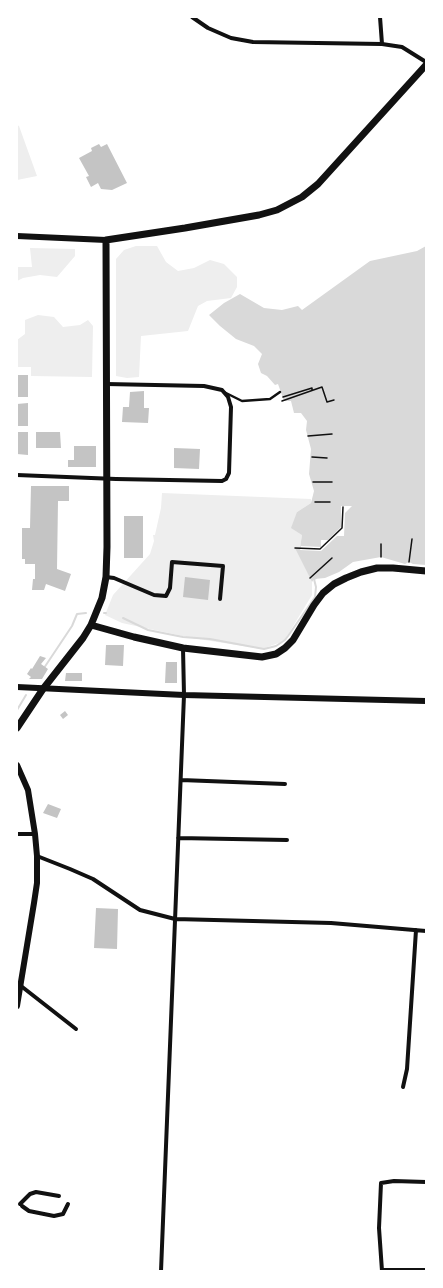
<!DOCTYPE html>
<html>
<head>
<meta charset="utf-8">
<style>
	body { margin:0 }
	#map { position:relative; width:443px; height:1288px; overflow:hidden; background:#fff; font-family:"PT Sans Narrow",sans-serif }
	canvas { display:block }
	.frame { position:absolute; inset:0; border:18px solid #fff; pointer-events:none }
</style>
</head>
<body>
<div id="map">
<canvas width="443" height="1288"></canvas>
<div class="frame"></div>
</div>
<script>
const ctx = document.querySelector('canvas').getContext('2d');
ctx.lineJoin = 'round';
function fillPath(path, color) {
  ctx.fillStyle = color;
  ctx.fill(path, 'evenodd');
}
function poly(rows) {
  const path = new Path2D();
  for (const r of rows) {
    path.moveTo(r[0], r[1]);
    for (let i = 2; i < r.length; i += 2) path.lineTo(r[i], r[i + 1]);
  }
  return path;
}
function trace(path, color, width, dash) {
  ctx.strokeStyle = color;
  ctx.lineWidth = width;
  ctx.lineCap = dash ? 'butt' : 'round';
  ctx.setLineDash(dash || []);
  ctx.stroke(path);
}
const green = poly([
	[17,125,19,126,37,176,17,180],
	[136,246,157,246,166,262,178,271,194,268,210,260,224,264,237,277,237,287,231,298,207,301,198,306,188,331,141,336,139,377,127,378,116,376,116,259,124,250],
	[30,248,75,249,75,256,57,277,40,275,23,278,17,281,17,267,32,267],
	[38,315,54,317,63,327,80,325,88,320,93,326,92,377,31,376,31,367,17,367,17,340,25,334,25,320],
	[162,493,311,499,311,503,297,512,302,535,300,548,296,548,312,582,312,595,284,641,262,649,192,638,122,623,105,615,113,595,150,554,154,541,153,535,155,535,161,508]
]);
const water = poly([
	[426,246,426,565,413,564,409,562,405,564,381,557,353,562,339,572,325,578,314,579,312,582,295,548,300,548,302,535,291,528,297,512,311,503,314,491,309,474,311,449,306,430,307,421,301,413,294,413,291,401,284,401,278,384,275,385,267,376,261,373,258,364,262,354,254,346,236,339,220,326,209,315,224,303,240,294,264,308,282,310,298,306,302,310,370,261,417,251]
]);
const pier = poly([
	[341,506,352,506,345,513,344,536,337,536,321,551,300,550,301,546,321,547,321,540,328,540,341,527]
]);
const stream = poly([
	[104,613,106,613],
	[123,618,148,630,183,637,210,639,264,649,276,646,285,640,288,636,315,597,316,587,314,579,316,578],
	[44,668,72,626,77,614,86,613],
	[17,710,26,695]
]);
const building = poly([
	[99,144,101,147,107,144,127,183,112,190,101,189,98,183,91,187,86,177,89,176,79,158,92,151,91,148],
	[17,375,28,375,28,397,17,397],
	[144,391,144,408,149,408,148,423,122,422,123,407,129,407,130,392],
	[28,403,28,426,17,426,17,404],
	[17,432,28,432,28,455,17,454],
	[36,432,60,432,61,448,36,448],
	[74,446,96,446,96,467,68,467,68,460,74,460],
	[174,448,200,449,199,469,174,468],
	[31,486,69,486,69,501,58,501,57,569,71,574,65,591,46,584,44,590,32,590,33,579,35,579,35,564,25,564,25,559,22,559,22,528,30,528],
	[124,516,143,516,143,558,124,558],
	[185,577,210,580,208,600,183,597],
	[106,645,124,645,123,666,105,665],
	[40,656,46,658,41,664,48,669,42,679,29,679,31,677,27,674,31,668,32,669],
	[166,662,177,662,177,683,165,683],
	[66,673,82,673,82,681,65,681],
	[65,711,68,715,63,719,60,715],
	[48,804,61,809,57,818,43,813],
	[96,908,118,909,117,949,94,948]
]);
const path = poly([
	[283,397,312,388,312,390],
	[282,401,322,387,327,402,334,400],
	[308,436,332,434],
	[312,457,327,458],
	[313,482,332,482],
	[315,502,330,502],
	[381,544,381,557],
	[295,548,320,549,342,528,343,507],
	[409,562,412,539],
	[310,578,332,558]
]);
const service = poly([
	[224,392,242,401,270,399,280,392]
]);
const minor = poly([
	[192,17,208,28,231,38,253,42,382,44,402,47,426,62],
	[380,17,382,44],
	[17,475,116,479,222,481,226,479,229,473,231,407,228,397,222,390,204,386,106,384],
	[106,577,114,578,154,595,166,596,170,588,172,562,223,566,220,599],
	[181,780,285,784],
	[17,834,35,834],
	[178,838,287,840],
	[37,856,70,869,93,879,140,910,175,919,331,923,426,931],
	[21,986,76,1029],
	[403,1087,407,1069,416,930],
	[20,1204,30,1194,36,1192,59,1196],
	[22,1206,29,1211,54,1216,63,1214,68,1204],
	[382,1270,426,1270],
	[161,1271,184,695,183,648],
	[382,1271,379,1228,381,1183,394,1181,426,1182]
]);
const tertiary = poly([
	[17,236,106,240],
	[17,687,184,695,426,701],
	[17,765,28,790,35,834,37,856,37,883,34,903,17,1006]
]);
const secondary = poly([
	[91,625,134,637,183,648,262,657,276,654,285,648,293,640,314,605,323,593,334,584,346,578,361,572,377,568,393,568,426,571],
	[17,728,43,689,83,638,91,625,102,598,106,577,107,547,106,240,185,228,259,215,277,210,302,197,318,184,426,65]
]);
fillPath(green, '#eee');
fillPath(water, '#d9d9d9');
fillPath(pier, '#fff');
trace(stream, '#d9d9d9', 2);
fillPath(building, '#c4c4c4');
trace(path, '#111', 1.5);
trace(service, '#111', 2.5);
trace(minor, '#111', 4);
trace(tertiary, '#111', 6);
trace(secondary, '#111', 7);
</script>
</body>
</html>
